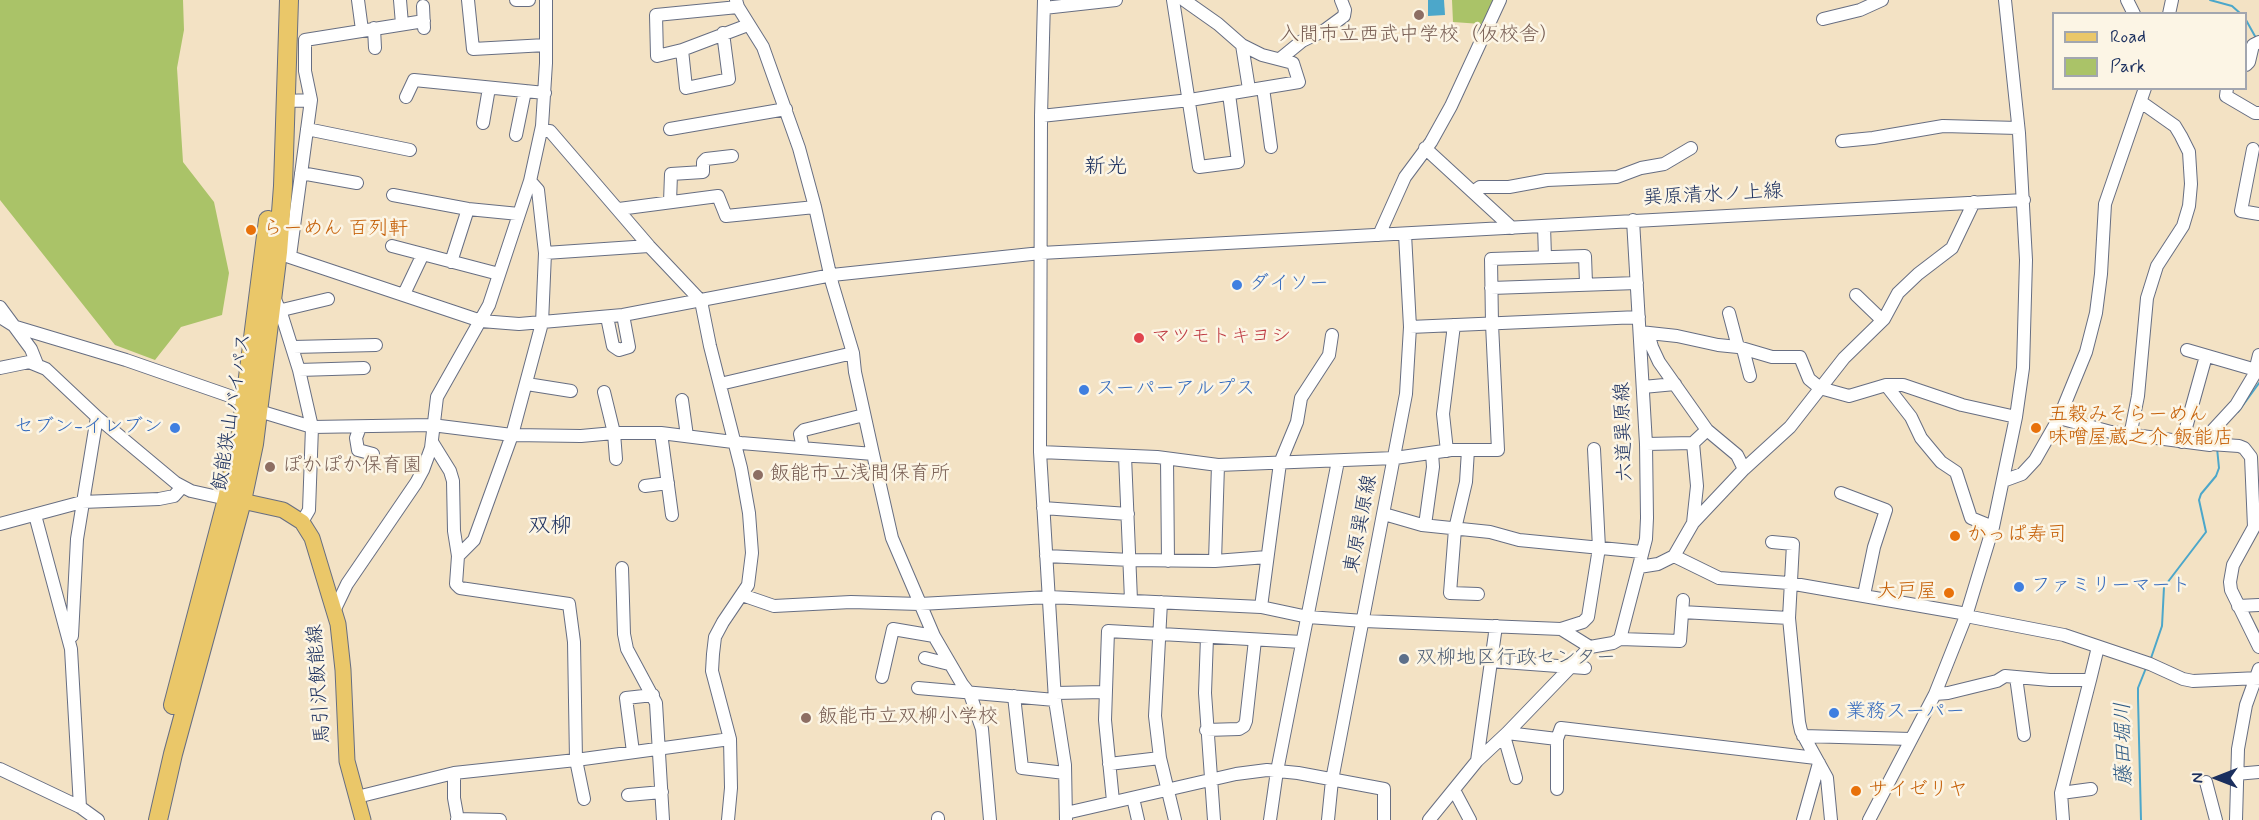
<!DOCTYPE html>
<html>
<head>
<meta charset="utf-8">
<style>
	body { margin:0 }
	#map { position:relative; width:2259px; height:820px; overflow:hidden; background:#f3e2c4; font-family:Mynerve,sans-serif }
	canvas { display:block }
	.legend { position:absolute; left:2052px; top:12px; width:195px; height:78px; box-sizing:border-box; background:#fcf5e5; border:2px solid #a2a6af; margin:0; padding:8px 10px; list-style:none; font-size:18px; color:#1b2f5e }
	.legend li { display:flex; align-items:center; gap:12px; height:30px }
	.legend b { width:30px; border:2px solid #a2a6af }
	.north { position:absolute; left:2187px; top:748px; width:60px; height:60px; -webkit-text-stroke:4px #fcf5e5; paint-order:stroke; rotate:270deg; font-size:16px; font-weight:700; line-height:24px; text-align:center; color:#1b2f5e }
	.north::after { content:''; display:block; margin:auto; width:21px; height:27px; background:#1b2f5e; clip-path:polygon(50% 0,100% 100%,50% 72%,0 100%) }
</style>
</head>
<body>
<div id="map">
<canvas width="2259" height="820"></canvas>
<ul class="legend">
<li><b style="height:8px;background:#eac769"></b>Road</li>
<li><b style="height:16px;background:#aac368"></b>Park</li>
</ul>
<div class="north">N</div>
</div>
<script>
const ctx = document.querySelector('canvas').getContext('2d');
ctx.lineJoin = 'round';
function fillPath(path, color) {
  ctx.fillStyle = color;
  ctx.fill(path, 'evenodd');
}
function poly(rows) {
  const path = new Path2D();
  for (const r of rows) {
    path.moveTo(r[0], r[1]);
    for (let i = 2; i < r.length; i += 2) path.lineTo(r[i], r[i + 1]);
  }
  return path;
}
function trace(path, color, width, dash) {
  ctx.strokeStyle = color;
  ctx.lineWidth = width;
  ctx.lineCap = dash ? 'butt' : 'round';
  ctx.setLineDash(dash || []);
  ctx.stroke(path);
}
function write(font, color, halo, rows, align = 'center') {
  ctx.font = font + ' Mynerve,"Klee One",sans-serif';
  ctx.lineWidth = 5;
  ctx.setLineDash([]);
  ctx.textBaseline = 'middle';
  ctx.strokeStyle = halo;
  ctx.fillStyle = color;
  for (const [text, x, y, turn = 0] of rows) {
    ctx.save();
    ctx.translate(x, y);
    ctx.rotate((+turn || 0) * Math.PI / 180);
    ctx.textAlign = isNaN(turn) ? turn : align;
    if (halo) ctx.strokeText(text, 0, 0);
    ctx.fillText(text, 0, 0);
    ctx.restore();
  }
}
const green = poly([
	[0,0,183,0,184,30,177,68,183,162,214,202,229,273,222,315,181,327,155,360,115,345,0,200],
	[1452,0,1496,0,1485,21,1481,24,1453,22]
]);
const water = poly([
	[1428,0,1444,0,1445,15,1428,16]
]);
const stream = poly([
	[2210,0,2232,6,2241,14],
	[2246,20,2256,38],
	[2238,412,2259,383],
	[2217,440,2222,428],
	[2150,661,2162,626,2164,587,2206,532,2199,500,2201,494,2216,476,2219,468,2217,448],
	[2141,820,2138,698,2138,688,2146,668]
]);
const minor = poly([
	[358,0,362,30],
	[400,0,402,24],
	[468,0,473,49,546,45],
	[516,0,529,0],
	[736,0,738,7,763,47,799,148,815,207,832,283,853,353,855,372,873,454],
	[1044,0,1041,116,1040,452,1055,700,1065,765,1066,820],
	[1173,0,1199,167,1238,162,1229,94],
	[2127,0,2134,14],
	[423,6,424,28],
	[738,7,656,15,657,56,682,50,748,25],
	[1044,8,1116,0],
	[2169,14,2172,0],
	[1823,19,1860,10,1882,0],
	[374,28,375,48],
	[1242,45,1249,89],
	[682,50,686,88,729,79,723,33],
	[1280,59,1302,41,1325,30,1344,16,1345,10,1341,0],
	[2246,65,2249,62,2253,45,2259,42],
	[1263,88,1271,147],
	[2227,88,2226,96,2255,113,2259,113],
	[406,97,414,80,545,93],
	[286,101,311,100],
	[1041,116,1190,100,1299,82,1293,63,1262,55,1242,45,1218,24,1184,0],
	[483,123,489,88],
	[307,129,410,150],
	[670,129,786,109],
	[541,131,550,131,649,246,701,301,710,346,741,468,749,513,752,553,748,585,723,622,715,637,713,654,712,671,730,739,731,788,728,820],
	[516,135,525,91],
	[1842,141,1873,138,1943,126,2018,128],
	[1425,148,1512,228],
	[2253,149,2241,211,2259,214],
	[301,173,357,183],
	[1473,192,1480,187,1509,187,1547,180,1617,177,1641,168,1664,164,1691,148],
	[393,195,468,209,519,214],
	[670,202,671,174,703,172,703,162,706,159,732,156],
	[619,209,718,196,726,216,815,207],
	[1544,226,1545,257],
	[1379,235,1405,177,1431,142,1451,106,1500,0],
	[392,246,499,274],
	[272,251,481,321,519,324,623,315,832,275,1041,253,2024,200],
	[545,253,649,246],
	[290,256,311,100,305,71,305,40,424,21],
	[451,262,468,209],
	[1491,288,1637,283],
	[404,294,423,254],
	[1856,295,1882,320],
	[274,297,282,316,299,370,312,427,309,510,302,522],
	[0,307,31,349,37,364],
	[282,310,328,299],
	[1729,313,1738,347],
	[0,317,16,327,126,360,247,402],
	[607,317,613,346,619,350,629,347,623,315],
	[1410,327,1639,317],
	[1640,332,1677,336,1718,345,1738,347,1772,357,1800,357,1809,379,1820,388,1849,396,1886,385,1903,385,1962,405,2016,417],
	[1648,333,1652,347,1659,362,1707,430,1737,455,1744,469],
	[293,347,376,345],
	[1743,349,1750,376],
	[2187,350,2256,370],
	[0,368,29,362,46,369,97,417,176,483,191,491,227,499],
	[299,370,364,368],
	[527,384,571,391],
	[720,384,853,353],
	[1886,385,1911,417,1921,438,1941,462,1956,472,1971,518,1993,527],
	[1643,387,1675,384],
	[604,392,614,433,616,459],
	[682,400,687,436],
	[259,411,312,427,432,425,512,435,581,436,614,433,661,433,741,443,873,454,892,538,934,636,962,684,970,694,982,729,990,820],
	[2059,418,2111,432,2210,445,2212,431,2236,405,2254,375,2259,355],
	[360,427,356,438,358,450,373,454],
	[661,433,672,515],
	[2130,436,2138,396,2147,298,2157,266,2183,226,2189,206,2191,184,2189,152,2181,136,2175,126,2141,102],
	[432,442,450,471,453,481,454,531,458,556,456,584,460,588,569,604,574,642,576,760,584,799],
	[2182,442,2206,356],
	[1646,444,1693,443,1707,430],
	[2210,444,2239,446,2244,448,2251,457,2254,527,2233,565,2230,582,2231,590,2259,647],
	[803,448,800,434,804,430,864,415],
	[1468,450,1466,482,1455,529,1450,593,1478,594],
	[1447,451,1443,414,1454,325],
	[1040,452,1157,457,1218,465,1395,458,1451,450,1498,450,1492,324,1491,259,1585,256,1586,283],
	[1125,456,1131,600],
	[1167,459,1168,561],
	[2003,481,2022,474,2035,460,2059,418,2086,352,2096,313,2101,274,2105,204,2145,88],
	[645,486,668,483],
	[1841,493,1886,510,1874,547,1864,595],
	[1043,508,1128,514],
	[1384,514,1422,525,1490,532,1519,540,1642,552],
	[35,515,71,649,80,807],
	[1693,523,1744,469,1790,427,1844,358,1884,319,1898,293,1918,274,1952,248,1974,202],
	[0,524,82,502,159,499,174,496,182,487],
	[1425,525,1433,467,1432,453],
	[1772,542,1793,544,1789,618,1799,722,1801,731,1827,778,1831,820],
	[458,556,474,540,512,435,542,323,545,253,538,190,530,181],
	[1046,556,1131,560,1215,561,1267,557],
	[1674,556,1719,578,1789,583,1967,614],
	[1215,561,1218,465],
	[1639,567,1658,564,1674,556,1693,523,1697,486,1693,443],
	[622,568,624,634,627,649,656,703,663,820],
	[742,595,774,606,851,602,920,604,1049,597,1261,607,1308,617,1364,621,1561,629,1583,622,1588,617,1599,548,1594,449],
	[1161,602,1155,716,1160,758,1175,820],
	[2238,606,2259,605],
	[1261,607,1280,463,1297,422,1301,398,1329,355,1332,335],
	[335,609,347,584,416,483,423,470,431,448,437,397,489,305,530,181,542,126,546,63,546,0],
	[1682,612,1789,618],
	[1966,616,2064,635,2150,664,2183,679,2193,681,2259,678],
	[1561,629,1590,647],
	[72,636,77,539,97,417],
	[1207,637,1205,693,1214,820],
	[1620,639,1646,539,1647,518,1646,444,1633,220],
	[925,658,949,664],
	[1490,661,1585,668],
	[882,677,893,629,934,636],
	[2016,677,2024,735],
	[918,688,1055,700],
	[1055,693,1105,692],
	[1935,694,1948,693,1997,681,2005,676,2050,680,2090,680,2098,647],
	[1014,696,1022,768,1065,773],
	[1206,730,1239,729,1244,726,1246,721,1255,640],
	[1507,733,1557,739],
	[1504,736,1516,778],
	[1803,736,1911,739],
	[633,752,626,698,653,695],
	[1477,761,1496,626],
	[1109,764,1160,758],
	[0,769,80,807,98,820],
	[454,773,454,798,458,820],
	[2236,774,2259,772],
	[2206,782,2216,820],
	[1557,789,1557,739,1561,728,1816,758],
	[1454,790,1470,820],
	[2061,793,2091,789],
	[628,795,662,792],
	[357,797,454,773,576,760,730,739],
	[1133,798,1138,820],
	[1113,801,1105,720,1108,631,1302,642],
	[1066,813,1236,774,1267,770,1298,773,1384,789,1384,820],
	[938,818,938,820],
	[457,819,500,820],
	[1270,820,1277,771,1338,461],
	[1328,820,1332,780,1406,394,1410,327,1405,234],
	[1429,820,1477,761,1507,733,1590,647,1613,643,1620,639,1680,641,1683,600],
	[1803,820,1819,763],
	[1869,820,1935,694,1966,616,1993,527,2016,417,2023,368,2026,260,2019,133,2005,0],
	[2063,820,2061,793,2090,680],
	[2236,820,2238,749,2246,705,2259,669]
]);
const major = poly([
	[233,499,283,510,302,522,312,538,338,624,343,670,347,761,363,820]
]);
const highway = poly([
	[173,705,227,499,241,432,268,220],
	[158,820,173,754,242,501,254,444,278,252,283,186,289,0]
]);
const markers = [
	[1419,15,6,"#8d6e63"],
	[251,230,6,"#e8710a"],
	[1237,285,6,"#3f7fe0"],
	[1139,338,6,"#e0444e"],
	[1084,390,6,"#3f7fe0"],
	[175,428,6,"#3f7fe0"],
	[2036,428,6,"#e8710a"],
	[270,467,6,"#8d6e63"],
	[758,475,6,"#8d6e63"],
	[1955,536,6,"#e8710a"],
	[2019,587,6,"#3f7fe0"],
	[1949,593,6,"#e8710a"],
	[1404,659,6,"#5c6f8a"],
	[1834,713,6,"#3f7fe0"],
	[806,718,6,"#8d6e63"],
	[1856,791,6,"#e8710a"]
];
const educationNames = [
	["入間市立西武中学校（仮校舎）",1419,36,"center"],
	["ぽかぽか保育園",282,467],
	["飯能市立浅間保育所",770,475],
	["飯能市立双柳小学校",818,718]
];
const streetNames = [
	["巽原清水ノ上線",1713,196,-3],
	["飯能狭山バイパス",233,412,-81],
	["六道巽原線",1625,432,-92],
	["東原巽原線",1362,524,-79],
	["馬引沢飯能線",320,684,-94]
];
const foodNames = [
	["らーめん 百列軒",263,230],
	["五穀みそらーめん",2048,416],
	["味噌屋蔵之介 飯能店",2048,439],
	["かっぱ寿司",1967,536],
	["大戸屋",1937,593,"right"],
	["サイゼリヤ",1868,791]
];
const shopNames = [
	["ダイソー",1249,285],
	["スーパーアルプス",1096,390],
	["セブン-イレブン",163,428,"right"],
	["ファミリーマート",2031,587],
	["業務スーパー",1846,713]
];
const healthNames = [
	["マツモトキヨシ",1151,338]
];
const serviceNames = [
	["双柳地区行政センター",1416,659]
];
const waterNames = [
	["藤田堀川",2125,744,-91]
];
const quarterNames = [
	["新光",1106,168],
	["双柳",550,527]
];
fillPath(green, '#aac368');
fillPath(water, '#4ca7ca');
trace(stream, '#4ca7ca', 2);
trace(minor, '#676e82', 14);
trace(major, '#676e82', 17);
trace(highway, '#676e82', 20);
trace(minor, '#fff', 12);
trace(major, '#eac769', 15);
trace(highway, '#eac769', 18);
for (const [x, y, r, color] of markers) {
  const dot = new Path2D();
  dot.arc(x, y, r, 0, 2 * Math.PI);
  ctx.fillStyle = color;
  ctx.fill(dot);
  trace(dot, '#fcf5e5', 2);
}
write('20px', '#785e54', '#fcf5e5', educationNames, 'left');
write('20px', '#1b2f5e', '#fcf5e5', streetNames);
write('20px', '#c56008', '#fcf5e5', foodNames, 'left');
write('20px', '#366cbe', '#fcf5e5', shopNames, 'left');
write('20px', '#be3a42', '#fcf5e5', healthNames, 'left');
write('20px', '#4e5e75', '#fcf5e5', serviceNames, 'left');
write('italic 21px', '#2c5984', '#fcf5e5', waterNames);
write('22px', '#1b2f5e', '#fcf5e5', quarterNames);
</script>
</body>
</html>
